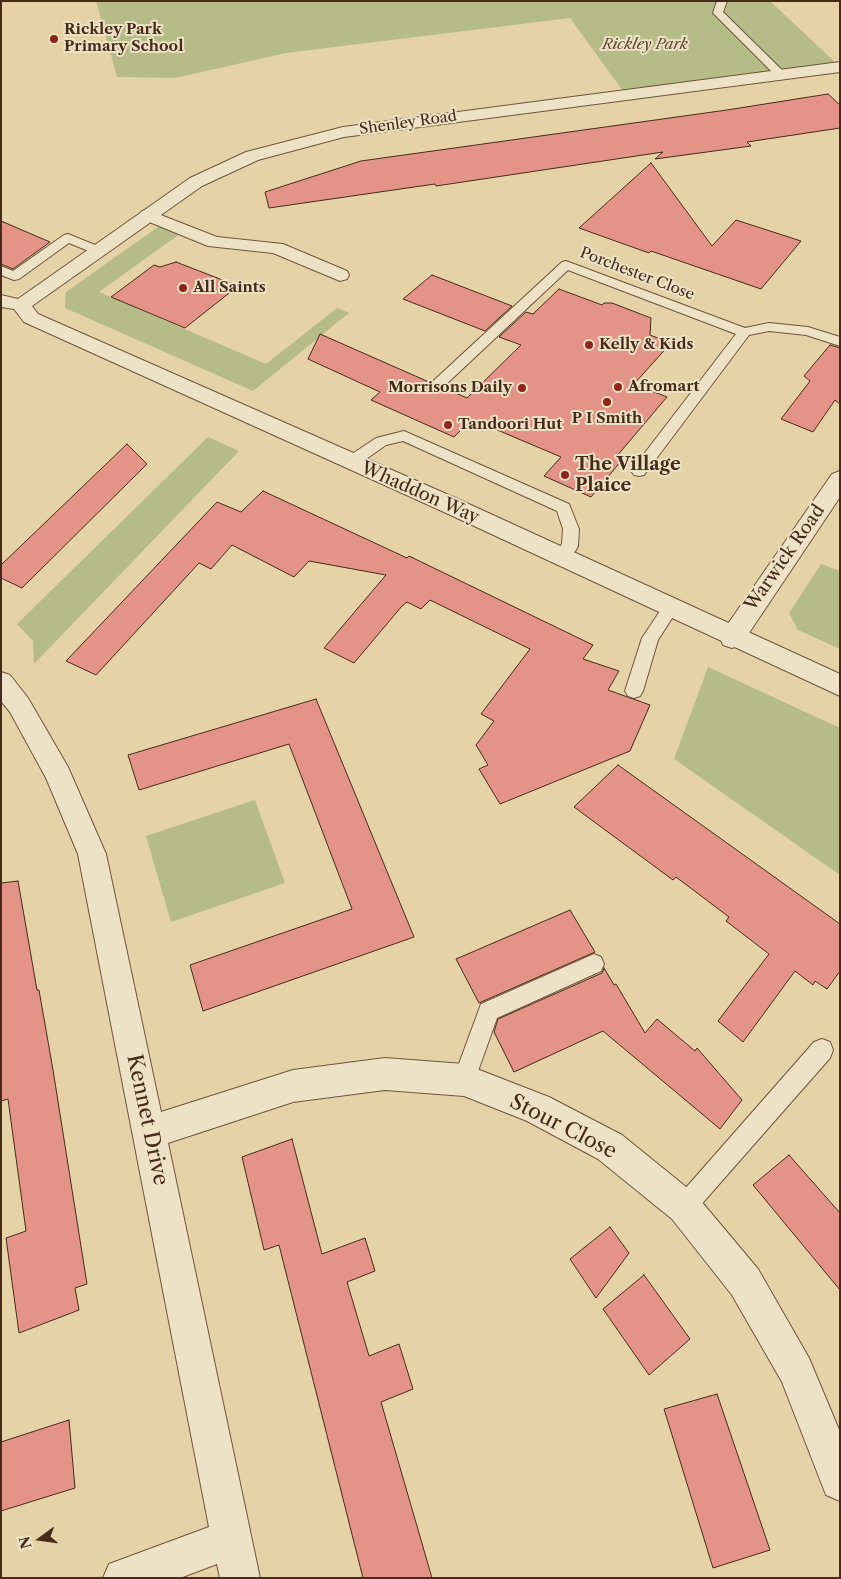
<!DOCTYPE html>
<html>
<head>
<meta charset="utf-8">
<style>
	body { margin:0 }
	#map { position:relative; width:841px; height:1579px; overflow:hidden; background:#e5d3a7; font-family:"Libre Caslon Text",serif }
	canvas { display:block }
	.frame { position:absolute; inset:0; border:2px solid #462a1a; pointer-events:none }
	.north { position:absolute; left:15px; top:1514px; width:50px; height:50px; -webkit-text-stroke:4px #eee2c6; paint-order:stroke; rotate:256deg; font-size:14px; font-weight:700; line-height:20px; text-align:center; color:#462a1a }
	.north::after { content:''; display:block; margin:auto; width:18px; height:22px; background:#462a1a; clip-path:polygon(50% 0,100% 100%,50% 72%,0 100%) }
</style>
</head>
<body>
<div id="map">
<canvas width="841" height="1579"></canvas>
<div class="frame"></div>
<div class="north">N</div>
</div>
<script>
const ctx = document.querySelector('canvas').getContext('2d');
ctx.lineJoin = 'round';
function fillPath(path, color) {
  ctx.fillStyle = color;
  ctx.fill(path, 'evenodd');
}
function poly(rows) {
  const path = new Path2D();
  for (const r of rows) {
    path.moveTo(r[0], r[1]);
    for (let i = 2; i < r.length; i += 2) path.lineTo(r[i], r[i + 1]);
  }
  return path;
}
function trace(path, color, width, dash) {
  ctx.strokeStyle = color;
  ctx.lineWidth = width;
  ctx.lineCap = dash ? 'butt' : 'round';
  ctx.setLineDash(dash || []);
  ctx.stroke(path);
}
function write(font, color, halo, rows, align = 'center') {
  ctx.font = font + ' "Libre Caslon Text",serif';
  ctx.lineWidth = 4;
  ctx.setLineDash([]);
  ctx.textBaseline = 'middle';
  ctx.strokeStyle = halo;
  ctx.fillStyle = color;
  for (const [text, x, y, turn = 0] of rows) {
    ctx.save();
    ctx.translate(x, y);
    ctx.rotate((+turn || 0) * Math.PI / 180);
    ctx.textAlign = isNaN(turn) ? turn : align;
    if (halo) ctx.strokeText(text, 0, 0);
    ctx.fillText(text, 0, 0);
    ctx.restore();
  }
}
const green = poly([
	[96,1,770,1,837,64,623,91,570,18,286,53,175,78,117,77],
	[158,227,168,228,181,233,99,292,266,364,337,308,349,313,253,391,65,308,66,292],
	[208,437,239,451,34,664,33,641,17,624],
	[821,564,840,571,840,649,798,630,789,613],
	[708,667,840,728,840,875,674,759],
	[255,800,285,883,171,922,146,836]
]);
const building = poly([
	[828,94,840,105,840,128,747,142,751,146,655,159,663,152,436,186,435,184,269,208,265,192,361,161,727,110,828,94],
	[651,163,712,246,736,220,801,241,761,289,651,251,649,253,579,228,651,163],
	[1,221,50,242,13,269,1,264,1,221],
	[176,262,238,286,185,328,111,297,154,265,160,267,176,262],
	[432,275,512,306,485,331,403,299,432,275],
	[559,289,602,305,604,303,612,303,651,318,650,335,671,343,634,384,667,397,616,457,622,460,591,497,544,476,561,457,488,426,483,431,467,424,454,437,371,400,380,392,308,359,320,334,429,382,426,388,430,392,440,392,444,388,467,398,521,345,499,337,526,312,533,314,559,289],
	[830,345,840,348,840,404,835,400,813,432,781,419,810,381,804,376,830,345],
	[127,444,147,464,22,588,1,578,1,565,127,444],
	[263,491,407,558,409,556,593,645,583,659,619,671,608,690,650,705,630,751,500,804,479,769,488,765,476,745,494,721,481,714,530,649,430,600,421,609,407,602,402,606,354,663,324,648,386,575,309,561,294,577,232,545,211,569,199,563,96,675,66,661,217,502,241,512,263,491],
	[316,699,414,937,203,1011,190,965,352,909,289,744,139,790,128,755,316,699],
	[618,765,840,924,840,971,827,989,815,981,813,985,795,971,743,1042,718,1021,769,954,726,921,729,917,676,877,673,880,574,807,618,765],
	[18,881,37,990,39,990,53,1070,87,1284,75,1288,79,1310,19,1333,6,1238,26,1231,8,1099,1,1101,1,883,18,881],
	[570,910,595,952,479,1003,456,959,570,910],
	[604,968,614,985,616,984,645,1033,657,1019,695,1051,697,1048,742,1100,720,1129,603,1031,514,1072,494,1032,498,1019,602,973,604,968],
	[292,1139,322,1254,365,1238,375,1271,347,1282,369,1356,399,1344,413,1389,381,1402,432,1578,363,1578,279,1245,264,1250,242,1157,292,1139],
	[789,1155,840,1213,840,1290,753,1185,789,1155],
	[610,1227,629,1253,596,1298,570,1259,610,1227],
	[644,1275,690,1339,649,1375,603,1309,644,1275],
	[717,1394,770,1550,713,1568,664,1409,717,1394],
	[69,1420,75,1488,1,1511,1,1442,69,1420]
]);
const service = poly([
	[717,1,727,1,723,12,785,73,786,75,785,77,777,77,713,13,717,1],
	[68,234,100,247,102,250,96,254,69,243,19,279,14,280,1,275,1,266,13,271,64,235,68,234],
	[566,261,745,328,769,323,808,327,840,337,840,346,806,335,769,331,749,335,644,475,639,476,634,475,631,471,634,467,736,334,568,270,440,390,430,390,428,387,430,384,562,262,566,261],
	[404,431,569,504,579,529,578,546,576,550,567,560,561,562,555,560,553,556,562,544,563,529,557,511,403,441,386,445,356,466,346,466,344,462,346,458,376,438,404,431],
	[670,603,676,605,678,609,658,640,643,691,640,696,634,698,628,696,625,691,642,638,664,605,670,603],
	[594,954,601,957,604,964,601,971,497,1018,472,1088,464,1091,456,1088,453,1080,481,1004,594,954],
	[822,1039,830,1042,833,1050,830,1058,692,1215,684,1219,676,1215,672,1207,676,1199,814,1042,822,1039]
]);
const minor = poly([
	[148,210,217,237,283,244,347,271,349,275,347,279,340,281,273,253,208,246,142,219,139,215,142,211,148,210],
	[840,471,840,497,741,645,732,648,723,645,720,638,723,631,832,474,840,471],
	[1,672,10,675,28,698,68,767,106,854,161,1112,293,1070,385,1058,464,1064,549,1097,622,1135,696,1195,758,1269,809,1358,840,1432,840,1501,826,1495,782,1382,732,1295,672,1219,598,1159,527,1121,464,1096,385,1090,293,1102,168,1143,260,1578,220,1578,217,1564,180,1578,103,1578,109,1564,209,1527,78,854,46,778,10,712,1,701,1,672]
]);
const tertiary = poly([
	[840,62,840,72,344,137,258,160,202,186,32,306,38,314,460,500,840,674,840,696,444,512,24,322,14,309,1,307,1,295,18,299,190,178,246,152,343,127,840,62]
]);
const markers = [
	[54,39,5,"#8f2418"],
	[183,288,5,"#8f2418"],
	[589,345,5,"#8f2418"],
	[618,387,5,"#8f2418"],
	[522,388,5,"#8f2418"],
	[607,402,5,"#8f2418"],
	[448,425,5,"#8f2418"],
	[565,475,5,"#8f2418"]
];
const farPoinames = [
	["Rickley Park",64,30],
	["Primary School",64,47],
	["All Saints",193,288],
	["Kelly & Kids",599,345],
	["Afromart",628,387],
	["Morrisons Daily",512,388,"right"],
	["P I Smith",607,419,"center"],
	["Tandoori Hut",458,425]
];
const farParknames = [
	["Rickley Park",645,45]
];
const farStreetnames = [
	["Shenley Road",408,123,-8],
	["Porchester Close",637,274,21]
];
const poiNames = [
	["The Village",575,465],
	["Plaice",575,486]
];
const streetNames = [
	["Whaddon Way",420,493,24],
	["Warwick Road",785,558,-55]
];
const nearStreetnames = [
	["Kennet Drive",147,1120,78],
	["Stour Close",563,1127,27]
];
fillPath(green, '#b5bc87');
fillPath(building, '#e49487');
trace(building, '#462a1a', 1);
trace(service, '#6e543d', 2);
trace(minor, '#6e543d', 2);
trace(tertiary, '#6e543d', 2);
fillPath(service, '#eee2c6');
fillPath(minor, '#eee2c6');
fillPath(tertiary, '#eee2c6');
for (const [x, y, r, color] of markers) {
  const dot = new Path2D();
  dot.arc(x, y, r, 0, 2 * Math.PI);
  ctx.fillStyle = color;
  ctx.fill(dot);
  trace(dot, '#eee2c6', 2);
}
write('bold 15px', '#462a1a', '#eee2c6', farPoinames, 'left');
write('italic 15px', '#5c4730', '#eee2c6', farParknames);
write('15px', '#462a1a', '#eee2c6', farStreetnames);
write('bold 18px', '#462a1a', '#eee2c6', poiNames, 'left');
write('18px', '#462a1a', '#eee2c6', streetNames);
write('21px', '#462a1a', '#eee2c6', nearStreetnames);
</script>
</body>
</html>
